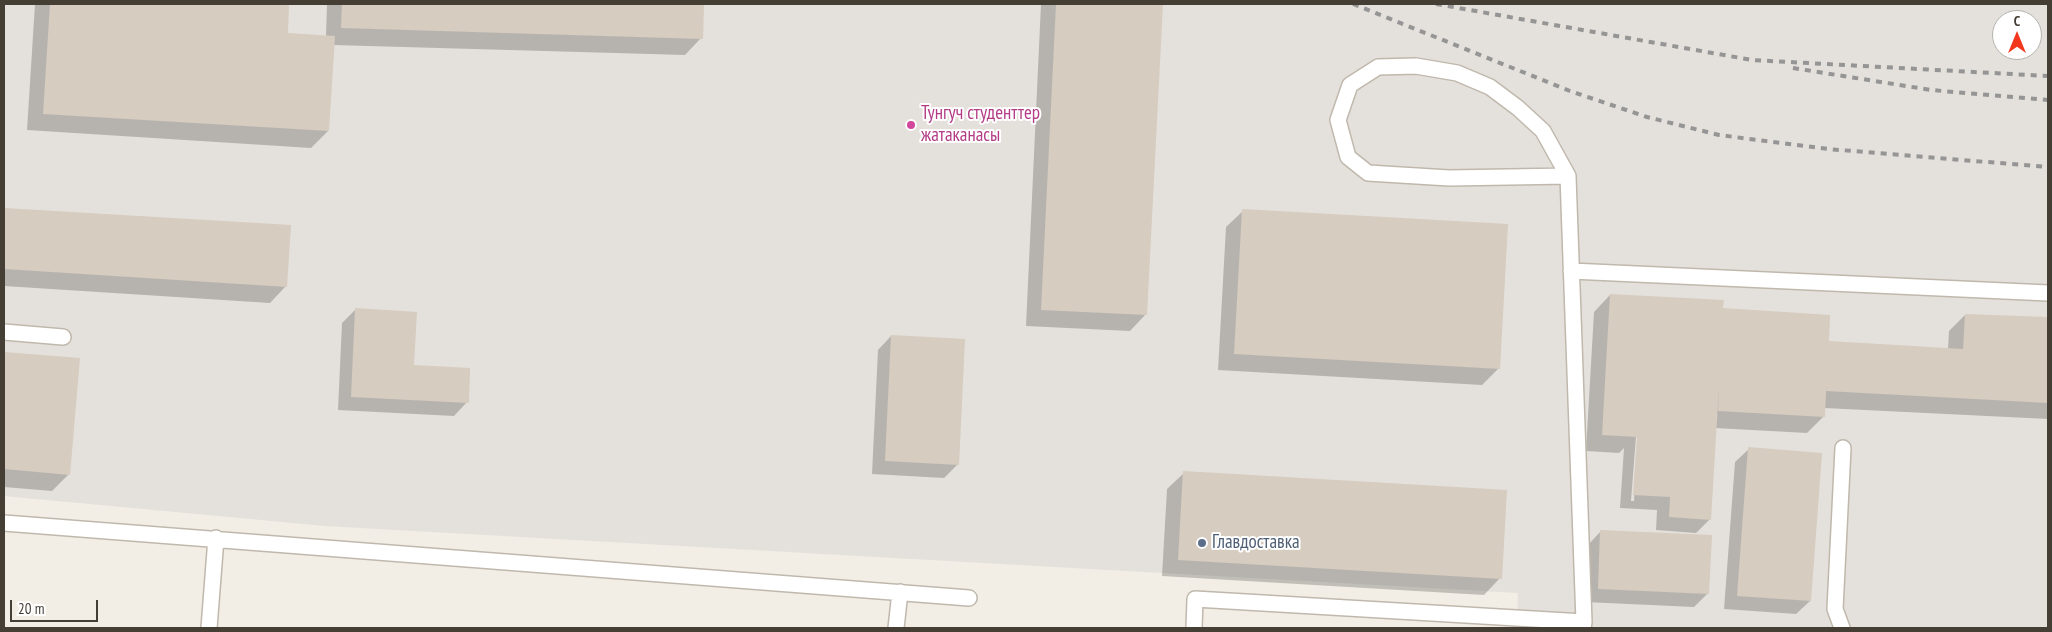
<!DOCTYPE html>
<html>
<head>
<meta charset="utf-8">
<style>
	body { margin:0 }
	#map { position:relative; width:2052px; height:632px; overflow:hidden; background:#f2eee6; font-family:"PT Sans Narrow",sans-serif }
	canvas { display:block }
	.frame { position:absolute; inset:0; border:5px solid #453e35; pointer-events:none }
	.north { position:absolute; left:1992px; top:10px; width:50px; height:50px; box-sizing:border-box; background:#fff; border:1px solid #b5b2ae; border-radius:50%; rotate:0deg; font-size:14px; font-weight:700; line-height:20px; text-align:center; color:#453e35 }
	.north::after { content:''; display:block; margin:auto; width:18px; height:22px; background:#f2371d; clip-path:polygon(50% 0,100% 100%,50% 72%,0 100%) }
	.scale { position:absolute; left:10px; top:600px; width:88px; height:22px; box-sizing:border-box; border:2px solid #453e35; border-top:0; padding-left:6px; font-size:15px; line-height:18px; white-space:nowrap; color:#453e35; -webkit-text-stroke:4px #fff; paint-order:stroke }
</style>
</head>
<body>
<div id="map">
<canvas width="2052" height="632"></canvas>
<div class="frame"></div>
<div class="north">С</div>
<div class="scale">20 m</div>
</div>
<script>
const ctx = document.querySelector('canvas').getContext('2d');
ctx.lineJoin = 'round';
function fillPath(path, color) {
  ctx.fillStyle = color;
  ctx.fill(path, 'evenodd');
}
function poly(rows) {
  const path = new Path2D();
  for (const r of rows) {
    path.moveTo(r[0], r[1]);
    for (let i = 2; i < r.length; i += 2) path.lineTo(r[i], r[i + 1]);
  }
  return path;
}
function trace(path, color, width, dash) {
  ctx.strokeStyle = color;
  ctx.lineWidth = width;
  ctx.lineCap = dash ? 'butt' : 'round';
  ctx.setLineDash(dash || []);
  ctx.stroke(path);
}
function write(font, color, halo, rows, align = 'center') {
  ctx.font = font + ' "PT Sans Narrow",sans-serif';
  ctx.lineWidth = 4;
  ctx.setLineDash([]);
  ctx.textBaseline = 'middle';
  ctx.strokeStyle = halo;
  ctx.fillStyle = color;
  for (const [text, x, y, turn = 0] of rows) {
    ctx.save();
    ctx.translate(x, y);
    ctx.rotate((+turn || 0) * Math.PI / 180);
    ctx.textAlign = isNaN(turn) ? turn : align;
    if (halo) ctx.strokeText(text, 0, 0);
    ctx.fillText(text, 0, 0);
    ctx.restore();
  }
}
const industrial = poly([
	[4,4,2048,4,2048,628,1517,628,1518,593,325,526,4,496],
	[2002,20,2032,20,2032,50,2002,50]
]);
const shadow = poly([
	[35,4,288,4,286,34,326,36,327,4,703,4,701,38,685,55,333,45,328,131,311,148,27,130],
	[1041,4,1162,4,1146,314,1130,331,1026,326],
	[4,209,290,227,286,286,270,303,4,286],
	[1243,211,1499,368,1482,385,1218,370,1226,227],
	[1610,295,1722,309,1828,342,1948,349,1949,331,1965,315,2048,319,2048,419,1824,408,1823,417,1807,433,1715,428,1710,519,1696,533,1656,530,1657,510,1620,508,1624,448,1619,453,1586,451,1594,312],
	[1638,433,1634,501,1631,501,1636,436],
	[356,309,413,366,467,402,454,416,338,410,342,323],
	[891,336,958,464,944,478,872,474,878,350],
	[4,353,78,359,69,474,52,491,4,487],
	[1749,449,1810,601,1796,614,1724,609,1735,462],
	[1184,473,1500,578,1484,595,1162,576,1167,489],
	[1601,531,1708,593,1694,607,1585,602,1588,545]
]);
const building = poly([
	[50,4,289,4,288,33,335,36,329,131,43,114],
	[342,4,704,4,703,39,341,28],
	[1056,4,1163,4,1147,315,1041,310],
	[4,208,291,225,287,287,4,269],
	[1242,209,1508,224,1500,369,1234,354],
	[1610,294,1724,300,1723,308,1830,315,1829,341,1963,349,1965,314,2048,317,2048,403,1826,391,1825,417,1718,411,1719,387,1711,520,1669,517,1670,497,1633,495,1637,437,1602,435],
	[355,308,417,312,414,365,470,368,469,403,351,397],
	[891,335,965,339,959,465,885,461],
	[4,352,80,358,70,475,4,469],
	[1748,447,1822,453,1811,601,1737,596],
	[1183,471,1507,490,1502,579,1178,560],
	[1600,530,1712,535,1709,594,1598,589]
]);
const service = poly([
	[1568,176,1543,131,1518,108,1490,87,1457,73,1416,66,1378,67,1350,85,1338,120,1348,157,1368,173,1449,178,1568,176,1584,622],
	[1571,271,2048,293],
	[4,332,63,337],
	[4,523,969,598],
	[209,628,216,538],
	[896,628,900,592],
	[1194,628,1195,599,1584,622,1583,628],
	[1842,628,1835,609,1843,448]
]);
const rail = poly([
	[1353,4,1570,91,1647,117,1719,135,1828,149,2048,167],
	[1436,4,1752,60,2048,76],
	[1793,68,1931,90,2048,100]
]);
const markers = [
	[911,125,5,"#d1479c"],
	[1202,543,5,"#5c6f8a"]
];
const hotelNames = [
	["Тунгуч студенттер",921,114],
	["жатаканасы",921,136]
];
const serviceNames = [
	["Главдоставка",1212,543]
];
fillPath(industrial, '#e4e0db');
fillPath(shadow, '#0003');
fillPath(building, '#d6ccbf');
trace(service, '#c0b8ac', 18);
trace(service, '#fff', 15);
trace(rail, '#959595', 4, [6, 6]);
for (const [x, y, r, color] of markers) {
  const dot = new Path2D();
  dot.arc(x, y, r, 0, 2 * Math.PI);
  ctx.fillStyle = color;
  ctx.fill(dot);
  trace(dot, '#fff', 2);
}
write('19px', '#b23c85', '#fff', hotelNames, 'left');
write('19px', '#4e5e75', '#fff', serviceNames, 'left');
</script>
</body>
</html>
